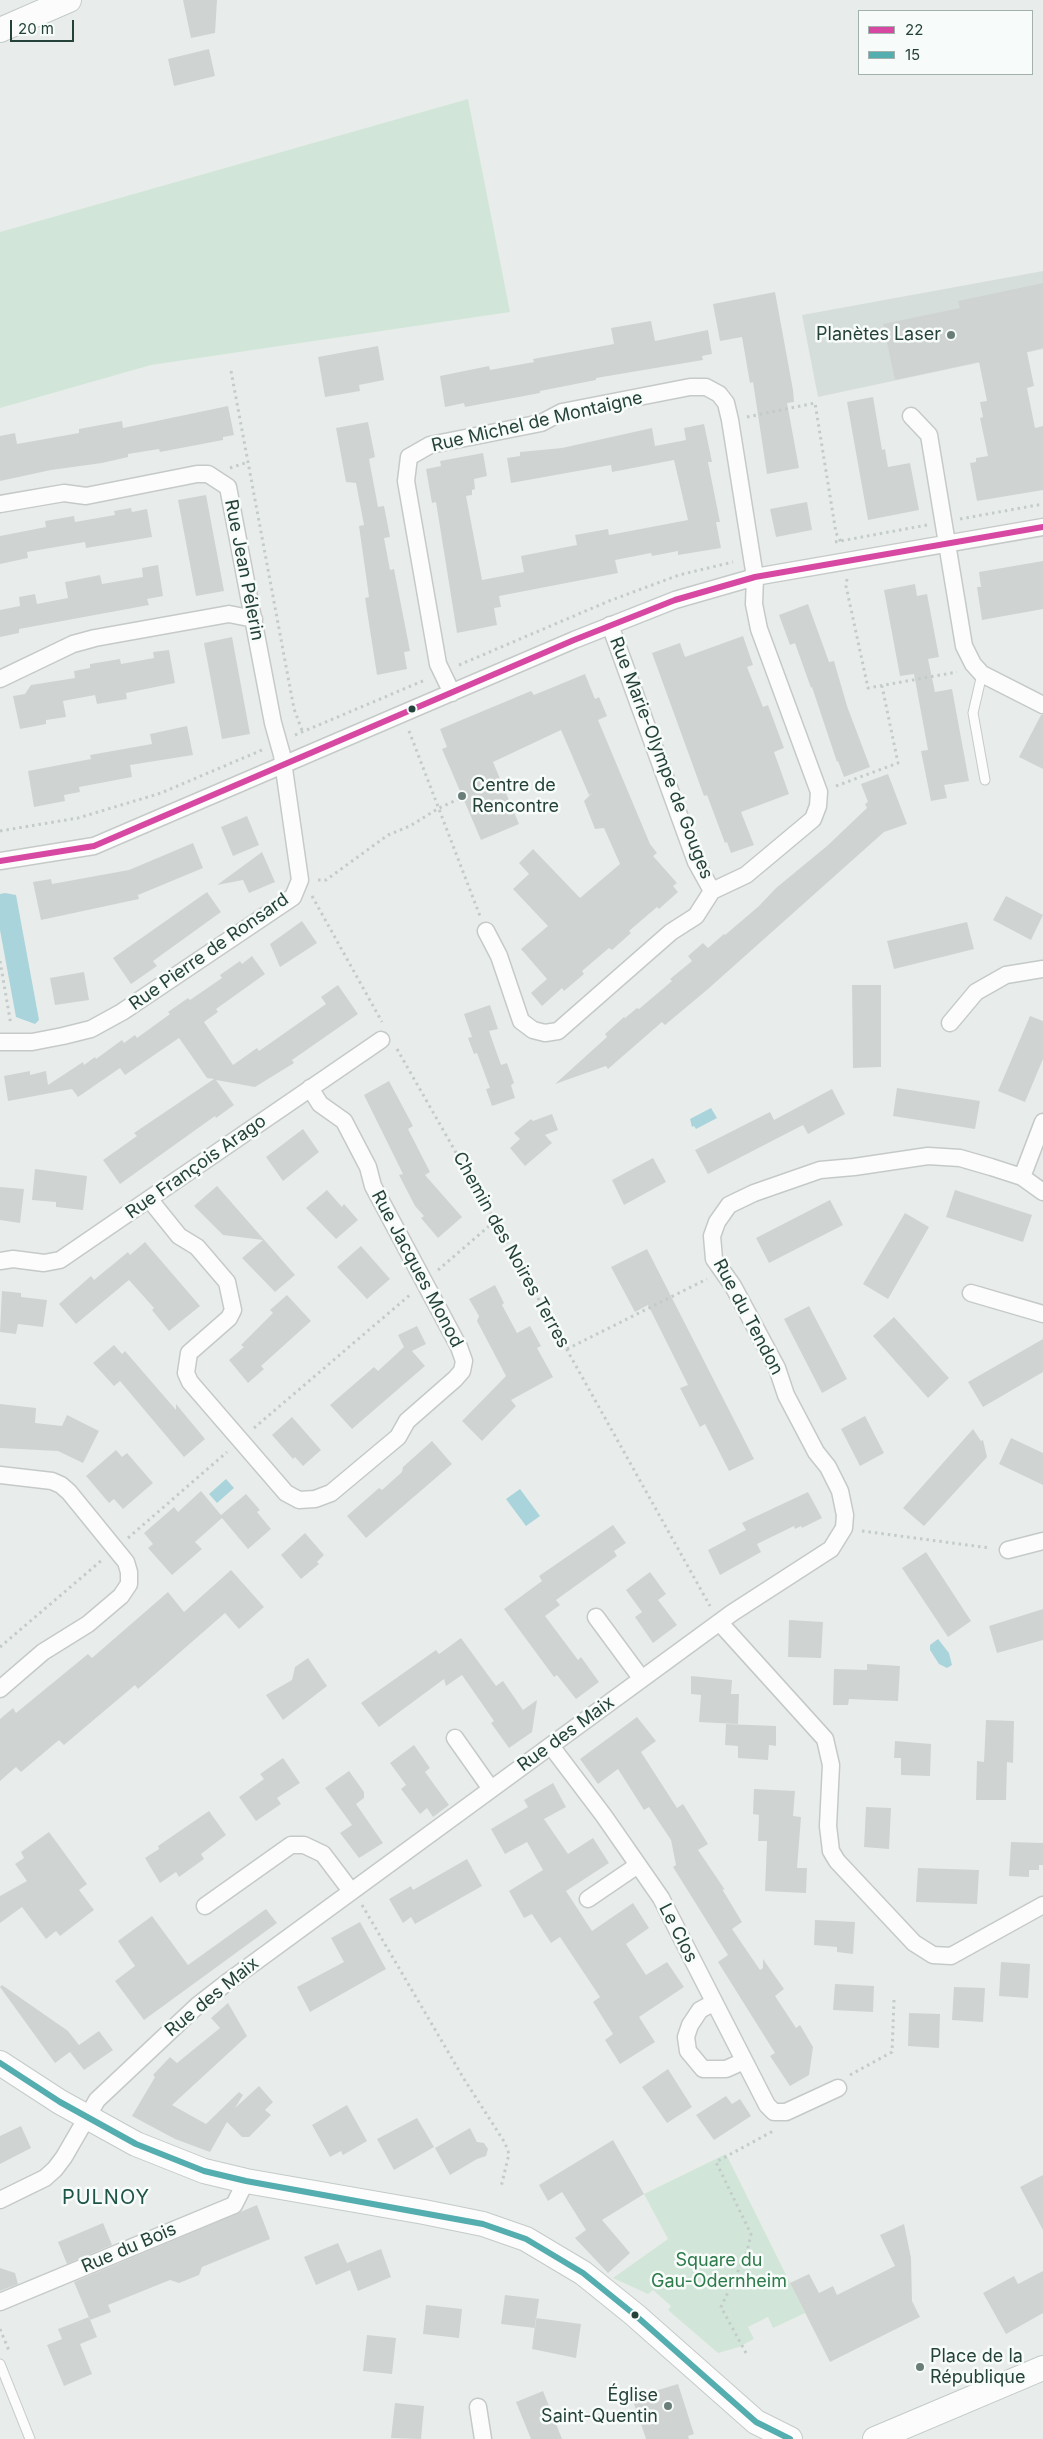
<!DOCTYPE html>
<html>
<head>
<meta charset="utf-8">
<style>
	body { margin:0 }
	#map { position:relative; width:1043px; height:2439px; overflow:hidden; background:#e8edeb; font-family:Inter,sans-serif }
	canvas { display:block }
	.legend { position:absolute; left:858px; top:10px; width:175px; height:65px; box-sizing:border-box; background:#f7fbf9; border:1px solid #a3b1ad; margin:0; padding:6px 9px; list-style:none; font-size:15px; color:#24423a }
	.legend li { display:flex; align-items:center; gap:10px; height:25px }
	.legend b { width:25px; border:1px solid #a3b1ad }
	.scale { position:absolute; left:10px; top:20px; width:64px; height:22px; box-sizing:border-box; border:2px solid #24423a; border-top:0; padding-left:6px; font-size:15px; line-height:18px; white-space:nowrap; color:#24423a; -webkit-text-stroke:4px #f7fbf9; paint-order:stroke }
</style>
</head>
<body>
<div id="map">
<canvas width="1043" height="2439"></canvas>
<ul class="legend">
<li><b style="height:6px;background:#d748a3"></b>22</li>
<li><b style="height:6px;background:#54adae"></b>15</li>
</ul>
<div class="scale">20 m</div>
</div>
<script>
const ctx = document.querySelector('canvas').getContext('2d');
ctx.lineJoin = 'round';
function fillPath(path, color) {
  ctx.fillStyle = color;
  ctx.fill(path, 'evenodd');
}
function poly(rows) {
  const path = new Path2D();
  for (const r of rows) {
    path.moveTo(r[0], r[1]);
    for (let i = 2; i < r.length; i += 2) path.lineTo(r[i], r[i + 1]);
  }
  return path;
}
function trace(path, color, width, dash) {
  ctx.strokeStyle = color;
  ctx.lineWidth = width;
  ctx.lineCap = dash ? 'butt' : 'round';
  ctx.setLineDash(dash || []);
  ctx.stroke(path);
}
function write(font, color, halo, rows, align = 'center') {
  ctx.font = font + ' Inter,sans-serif';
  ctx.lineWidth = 5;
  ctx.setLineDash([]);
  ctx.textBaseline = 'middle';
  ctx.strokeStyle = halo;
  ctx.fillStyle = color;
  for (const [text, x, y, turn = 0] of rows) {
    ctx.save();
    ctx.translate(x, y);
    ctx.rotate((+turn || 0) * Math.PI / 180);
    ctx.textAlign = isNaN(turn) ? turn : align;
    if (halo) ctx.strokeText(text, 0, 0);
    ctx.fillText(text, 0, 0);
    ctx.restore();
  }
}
const built = poly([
	[1043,271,1043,349,818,397,802,315]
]);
const green = poly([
	[468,99,510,312,151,365,0,408,0,232],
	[726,2154,805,2313,773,2328,768,2317,748,2327,754,2339,739,2347,718,2353,668,2310,671,2306,653,2290,648,2294,613,2278,668,2239,644,2194]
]);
const water = poly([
	[5,893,16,895,39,1020,35,1024,16,1017,0,930,0,894],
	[711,1108,717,1118,696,1129,694,1126,692,1127,690,1119],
	[226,1479,234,1488,217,1503,209,1494],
	[520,1489,540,1516,526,1526,506,1499],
	[938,1639,949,1653,952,1665,947,1668,939,1664,930,1650,930,1645]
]);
const building = poly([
	[183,0,217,0,215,33,191,38],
	[209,49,215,76,174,86,168,59],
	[1043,283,1043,348,1027,352,1034,386,1027,388,1035,428,1043,426,1043,490,977,501,970,463,976,462,976,458,988,456,980,418,983,417,980,402,987,401,979,362,895,380,883,324,960,308,958,301],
	[775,292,793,390,794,402,787,403,799,468,767,474,753,382,750,383,742,337,720,341,713,304],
	[651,321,655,341,708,330,712,354,702,356,703,360,596,378,596,380,540,391,540,393,465,407,464,403,445,407,440,376,489,366,490,370,534,362,533,359,614,344,611,328],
	[378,346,384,380,359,385,360,391,325,397,318,357],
	[873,397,882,450,885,449,888,467,910,463,919,510,868,520,847,402],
	[228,406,234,435,223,437,223,440,160,452,159,449,128,454,128,457,102,463,51,470,0,481,0,436,15,433,17,444,79,433,79,429,122,421,123,428],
	[368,422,375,457,369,459,378,507,384,506,390,537,384,538,390,570,394,569,410,651,404,652,407,669,377,675,365,598,369,597,359,526,364,525,356,483,346,482,336,428],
	[704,424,712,462,708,462,720,522,716,522,721,548,678,555,678,551,652,556,651,553,615,560,618,573,499,596,501,607,494,608,497,625,457,633,436,502,432,503,426,469,441,466,440,461,483,453,487,476,474,479,475,489,472,490,472,495,466,496,482,580,524,572,521,556,577,545,575,535,608,529,609,535,688,520,674,460,612,472,611,465,511,483,507,458,520,456,520,452,562,448,652,428,655,446,686,440,684,428],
	[206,495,224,591,196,596,178,500],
	[807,502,812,530,776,537,770,509],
	[131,508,132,512,147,509,152,537,86,548,85,542,27,552,28,558,0,564,0,536,46,527,45,521,74,516,75,522,115,515,114,511],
	[1043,561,1043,609,982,620,977,587,981,587,979,572],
	[158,565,163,596,147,599,149,605,19,629,19,633,0,637,0,610,20,606,19,597,35,594,37,604,68,598,65,582,100,575,102,584,143,577,142,568],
	[915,584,917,596,927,594,939,657,928,659,935,692,952,689,969,781,944,785,947,798,931,801,921,751,928,750,914,674,900,676,884,590],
	[808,604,829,662,834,661,847,706,870,767,844,777,838,761,837,762,812,687,811,688,795,643,790,645,779,615],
	[743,636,753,665,747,667,763,707,768,705,784,748,774,752,789,794,741,812,754,845,731,853,727,842,725,843,707,795,704,796,652,653,680,643,685,657],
	[232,637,250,734,222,739,204,643],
	[169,650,175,683,126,693,127,699,97,704,95,695,63,701,66,717,46,720,46,724,20,729,13,696,25,694,31,685,75,678,74,671,90,668,90,664,120,659,121,664,154,658,153,652],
	[585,674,595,699,599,697,607,716,598,720,650,844,657,853,653,856,677,883,673,886,678,892,659,909,657,907,629,931,631,933,612,950,609,948,582,971,584,974,564,991,562,988,542,1006,531,993,547,979,521,949,548,926,513,889,529,874,519,863,533,849,580,898,620,864,604,828,595,829,584,801,592,793,589,795,561,730,493,762,519,824,481,840,442,749,447,747,440,729,531,691,534,695],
	[1041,715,1043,715,1043,769,1019,757],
	[187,726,193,755,130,765,132,777,79,787,80,792,64,795,65,801,34,807,28,771,91,759,90,755,152,744,150,734],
	[888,774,907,824,884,832,708,989,665,1025,662,1022,608,1069,606,1066,555,1084,607,1037,605,1034,624,1017,625,1018,637,1008,639,1009,672,981,670,979,692,961,688,956,703,943,708,948,724,934,725,935,759,906,776,888,827,846,867,808,865,804,868,802,861,784],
	[247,816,259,845,233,856,221,827],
	[193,843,203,868,138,895,139,899,41,920,33,882,51,879,52,884,129,870],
	[262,852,275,882,249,893,243,880,217,885],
	[207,892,221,912,153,961,157,966,131,984,113,958],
	[1006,896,1043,915,1031,940,993,920],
	[302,921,317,943,280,967,270,944],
	[967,922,974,949,894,969,887,941],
	[252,956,265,974,216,1009,218,1012,204,1022,233,1065,257,1048,259,1051,326,1004,321,997,338,985,358,1014,292,1060,294,1063,255,1087,216,1080,234,1105,216,1118,215,1116,120,1184,103,1160,137,1136,134,1133,214,1079,207,1078,179,1038,125,1075,120,1068,78,1097,72,1089,8,1101,4,1076,30,1071,30,1075,46,1071,48,1085,83,1062,84,1065,95,1057,96,1059,122,1040,124,1043,135,1035,137,1038,170,1014,168,1012,188,998,190,1000,222,978,220,975,240,961,242,964],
	[84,972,89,1000,55,1005,50,978],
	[852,985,881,985,881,1067,853,1068],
	[490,1005,498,1029,489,1031,501,1065,507,1063,514,1083,511,1085,515,1098,492,1106,486,1089,490,1088,477,1053,474,1054,468,1038,472,1037,464,1014],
	[1030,1016,1043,1021,1043,1059,1025,1102,998,1091],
	[389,1081,413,1126,408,1129,430,1172,425,1175,462,1217,438,1238,421,1218,424,1216,415,1206,399,1175,403,1174,364,1095],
	[897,1088,980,1101,975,1129,893,1116],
	[832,1089,845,1114,808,1134,803,1125,708,1174,695,1150,770,1112,774,1120],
	[552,1114,558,1130,545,1135,552,1143,525,1166,510,1148,520,1139,514,1133,531,1119,533,1121],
	[303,1129,319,1152,283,1181,266,1157],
	[653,1158,666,1182,624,1205,612,1180],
	[35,1169,87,1176,83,1210,56,1207,56,1202,32,1200],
	[217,1186,295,1275,275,1292,242,1258,263,1240,223,1235,194,1206],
	[0,1187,24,1189,20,1223,0,1220],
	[327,1190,342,1207,344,1204,358,1220,336,1239,306,1208],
	[955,1190,1032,1215,1023,1242,946,1217],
	[830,1200,843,1225,769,1263,756,1238],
	[905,1213,929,1227,888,1299,863,1284],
	[145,1242,200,1306,169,1331,152,1310,154,1308,129,1280,76,1324,59,1304,91,1276,94,1280,128,1252,130,1255],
	[361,1246,390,1279,367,1299,337,1267],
	[647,1249,754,1459,729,1471,705,1424,700,1427,680,1388,688,1385,648,1305,635,1312,611,1267],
	[495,1285,504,1303,502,1305,517,1333,530,1326,541,1346,537,1348,553,1377,511,1400,516,1406,482,1441,462,1421,506,1376,477,1321,479,1316,469,1299],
	[2,1291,21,1293,21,1297,47,1300,43,1327,18,1324,16,1334,0,1332],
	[287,1295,311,1321,261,1366,264,1369,248,1383,229,1360,244,1347,241,1345,273,1313,270,1310],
	[809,1306,847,1379,822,1393,784,1319],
	[894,1317,949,1378,928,1398,873,1336],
	[417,1326,426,1344,412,1351,425,1366,352,1429,330,1405,374,1367,378,1371,404,1347,398,1335],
	[1043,1339,1043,1372,983,1407,968,1382],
	[114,1345,122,1354,125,1351,176,1410,176,1404,205,1439,184,1457,120,1381,114,1386,93,1363],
	[0,1404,36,1408,35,1423,62,1426,67,1415,99,1431,83,1463,58,1451,0,1448],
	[865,1416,884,1453,860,1466,841,1429],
	[292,1417,321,1450,303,1466,295,1457,293,1459,272,1435],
	[973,1429,981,1441,983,1440,987,1457,924,1526,903,1508],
	[1011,1438,1043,1453,1043,1485,999,1464],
	[432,1441,452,1464,366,1538,347,1516,379,1488,382,1490,402,1472,403,1467],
	[116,1450,122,1457,127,1453,153,1483,123,1509,114,1499,109,1503,86,1476],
	[201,1491,221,1515,246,1494,260,1510,257,1512,271,1529,248,1549,222,1518,195,1542,202,1549,172,1575,148,1548,153,1544,144,1533,174,1507,178,1512],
	[808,1492,822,1518,802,1528,801,1526,795,1529,794,1526,757,1544,761,1552,720,1575,708,1550,746,1530,742,1523],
	[613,1525,626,1543,614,1551,617,1556,556,1600,560,1605,545,1616,578,1660,581,1657,599,1682,576,1699,557,1675,554,1677,504,1609,542,1581,539,1576],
	[305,1533,324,1555,317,1562,319,1564,301,1579,281,1555],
	[926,1552,971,1621,948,1637,902,1568],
	[231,1570,264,1607,239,1629,225,1613,138,1689,135,1685,64,1745,59,1740,21,1772,16,1767,0,1781,0,1719,13,1708,16,1713,88,1654,92,1658,168,1592,184,1612],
	[650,1572,666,1594,658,1600,677,1625,653,1643,635,1617,642,1612,626,1590],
	[1043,1609,1043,1640,997,1653,989,1626],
	[789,1620,823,1622,821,1658,788,1657],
	[461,1638,496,1686,503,1681,523,1710,537,1700,532,1732,509,1748,491,1723,494,1721,462,1675,446,1686,444,1679,379,1727,361,1703,436,1650,439,1654],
	[308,1658,327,1686,283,1720,266,1695,292,1680,295,1667],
	[867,1664,900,1666,898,1701,849,1699,848,1705,833,1705,834,1669,867,1670],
	[691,1676,732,1680,731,1694,739,1694,738,1724,699,1722,701,1695,691,1694],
	[637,1717,656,1741,641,1752,677,1808,683,1804,708,1844,698,1850,725,1890,722,1889,742,1922,732,1929,760,1970,763,1968,763,1959,784,1989,775,1996,796,2028,800,2025,813,2047,809,2075,790,2086,770,2056,775,2053,718,1962,728,1955,673,1867,676,1865,671,1840,649,1807,644,1810,618,1769,598,1784,580,1759],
	[986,1720,1014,1721,1013,1763,1007,1762,1006,1800,976,1800,977,1761,984,1762],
	[726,1724,776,1726,776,1746,769,1745,768,1760,738,1758,738,1746,725,1745],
	[895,1741,931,1744,930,1776,901,1775,901,1758,894,1758],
	[414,1745,430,1768,425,1772,449,1805,433,1817,427,1808,420,1814,401,1789,406,1785,390,1763],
	[283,1758,300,1783,277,1798,281,1804,256,1821,239,1797,264,1779,260,1774],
	[349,1771,364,1792,364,1798,356,1804,383,1843,359,1858,340,1833,352,1825,325,1788],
	[553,1783,566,1807,544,1819,568,1854,593,1838,609,1863,566,1891,592,1931,633,1903,649,1928,626,1944,646,1975,667,1962,684,1987,639,2017,655,2042,620,2064,605,2040,613,2034,593,2002,600,1997,560,1937,551,1943,532,1914,524,1918,509,1891,543,1870,527,1842,505,1854,491,1829,528,1807,524,1800],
	[754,1789,795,1791,793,1816,801,1817,797,1868,807,1868,806,1893,765,1891,767,1841,758,1841,759,1815,753,1814],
	[866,1807,891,1808,889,1849,864,1847],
	[209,1811,226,1835,201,1854,204,1859,179,1877,176,1872,160,1883,145,1858,159,1849,158,1846],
	[49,1832,87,1884,79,1890,94,1910,60,1936,56,1931,46,1939,22,1907,0,1923,0,1896,27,1881,15,1864,24,1858,21,1852],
	[1011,1842,1043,1843,1043,1865,1039,1865,1039,1870,1029,1870,1029,1877,1009,1876],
	[467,1859,482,1886,415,1924,411,1917,403,1923,389,1899,411,1886,413,1890],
	[918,1868,979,1870,977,1904,916,1902],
	[266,1909,277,1923,144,2020,115,1981,135,1966,118,1941,152,1916,188,1965],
	[815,1920,855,1922,853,1954,837,1952,837,1947,814,1945],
	[360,1922,386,1969,310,2012,297,1987,344,1962,331,1938],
	[1001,1962,1030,1964,1028,1998,999,1996],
	[835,1984,874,1986,873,2012,833,2010],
	[2,1985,68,2031,79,2045,99,2031,113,2050,84,2070,70,2052,74,2049,55,2063,0,1987],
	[954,1987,985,1988,983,2022,952,2020],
	[228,2003,247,2036,172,2105,206,2124,239,2092,243,2095,235,2108,259,2086,273,2102,265,2110,271,2115,249,2137,242,2137,227,2122,210,2152,175,2139,132,2116,155,2077,153,2075,170,2057,177,2063,220,2028,211,2018],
	[909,2013,940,2014,939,2048,908,2046],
	[668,2069,692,2107,667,2123,642,2087],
	[726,2096,732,2104,740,2099,751,2116,714,2140,696,2115],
	[347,2105,367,2141,343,2155,341,2151,330,2157,312,2125],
	[417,2118,434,2147,394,2170,377,2139],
	[21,2126,31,2148,0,2164,0,2136],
	[470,2128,477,2142,484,2143,488,2149,486,2156,477,2159,450,2175,435,2148],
	[613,2140,644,2194,602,2220,630,2253,608,2273,575,2238,586,2230,562,2192,548,2201,539,2185],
	[1043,2175,1043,2230,1020,2187],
	[257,2205,270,2239,202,2267,199,2275,179,2283,170,2280,108,2305,111,2312,90,2320,74,2282],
	[103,2223,112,2245,67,2264,58,2242],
	[904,2224,911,2258,912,2301,920,2317,830,2362,790,2283,809,2274,819,2293,833,2286,837,2295,895,2266,880,2235],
	[338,2243,347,2263,381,2249,391,2277,358,2291,350,2270,316,2285,304,2257],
	[0,2268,15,2273,18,2284,0,2291],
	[1043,2271,1043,2313,1006,2334,983,2293,1014,2276,1018,2284],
	[505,2295,539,2299,535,2328,501,2324],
	[426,2305,462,2309,459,2338,423,2334],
	[89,2317,97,2337,80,2344,92,2374,64,2386,47,2345,62,2339,58,2329],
	[536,2318,581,2324,576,2358,532,2349],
	[367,2335,396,2338,392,2374,363,2371],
	[678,2384,694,2434,688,2436,689,2439,646,2439,632,2398],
	[543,2391,562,2439,531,2439,516,2402],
	[395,2403,424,2406,421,2439,391,2438]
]);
const path = poly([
	[231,371,294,709,303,733],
	[747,417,815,403,836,533,841,542],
	[230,468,248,462],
	[960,519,1043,504],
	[835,542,927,525],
	[847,579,846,586,868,688,957,672],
	[459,665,609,601,679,575,733,562],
	[409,731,480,916],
	[295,735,425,680],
	[836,786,898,763,882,686],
	[0,831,78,818,161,793,262,750],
	[318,880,326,880,388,835,410,826,439,808,459,799],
	[312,896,382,1022],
	[0,961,11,1025],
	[397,1049,495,1221,710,1606],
	[438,1270,495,1221],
	[567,1349,707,1279],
	[254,1428,411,1294],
	[862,1531,990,1548],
	[128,1538,227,1452],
	[0,1647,102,1560],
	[362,1905,464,2079,505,2143,509,2154,501,2187],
	[850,2075,892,2052,894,2000],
	[0,2329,10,2353],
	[746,2353,721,2307,747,2252,751,2234,716,2162,775,2130]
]);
const lane = poly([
	[982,674,973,713,985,780],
	[0,2364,30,2439]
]);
const street = poly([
	[911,416,929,435,964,646,973,664,982,674,1043,705],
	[0,504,64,493,86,496,197,474,208,474,228,487,273,723,282,755,300,880,293,897,122,1012,91,1029,63,1036,32,1042,0,1042],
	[610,625,696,862,712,891],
	[0,679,73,644,95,638,229,614,254,619],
	[452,693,438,664,406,481,409,457,430,445,541,423,562,412,690,387,706,387,719,394,726,403,730,420,755,577,754,604,759,629,819,792,818,806,813,819,746,875,712,891,696,916,671,932,558,1031,545,1033,533,1030,521,1021,499,956,486,931],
	[0,861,94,846,574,640,675,600,755,577,1043,527],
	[950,1023,976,992,1006,975,1043,969],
	[1022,1177,1043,1122],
	[150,1200,179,1236,197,1247,227,1282,233,1310,229,1318,189,1353,186,1373,190,1382,286,1493,299,1500,315,1499,331,1493,398,1437,407,1421,455,1379,462,1371,464,1361,459,1347,373,1186,368,1167,344,1121,320,1104,310,1088],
	[0,1261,13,1259,44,1263,60,1260,381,1040],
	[971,1293,1043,1314],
	[0,1475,52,1481,61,1485,69,1492,126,1562,129,1572,129,1584,121,1596,88,1624,43,1652,0,1689],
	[1008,1550,1043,1541],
	[596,1617,641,1678],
	[720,1623,825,1739,831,1765,828,1826,831,1851,837,1861,914,1943,933,1955,951,1956,1043,1905],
	[455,1738,491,1789],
	[551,1746,604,1816,661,1898,767,2105,774,2112,786,2112,838,2088],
	[588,1899,638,1865],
	[205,1906,291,1845,304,1845,323,1854,351,1891],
	[713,2003,700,2010,690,2025,686,2037,688,2051,703,2069,726,2069,744,2061],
	[0,2200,45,2178,55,2169,64,2157,97,2100,198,2005,225,1984,732,1613,831,1549,844,1528,845,1515,840,1491,828,1467,816,1452,786,1395,777,1368,733,1286,714,1259,712,1236,717,1222,729,1205,754,1193,820,1170,854,1167,928,1156,960,1158,991,1167,1022,1177,1043,1192],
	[0,2302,234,2205,246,2181],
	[478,2407,483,2439]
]);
const secondary = poly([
	[0,30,69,0],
	[0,2063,60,2102,136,2144,204,2171,246,2181,424,2212,483,2224,526,2239,583,2273,635,2315,756,2422,790,2439],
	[875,2439,1043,2368]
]);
const bus1 = poly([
	[0,861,94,846,574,640,675,600,755,577,1043,527]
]);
const bus2 = poly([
	[0,2063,60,2102,136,2144,204,2171,246,2181,483,2224,526,2239,583,2273,635,2315,756,2422,790,2439]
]);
const markers = [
	[951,335,5,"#697e78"],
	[412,709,4.5,"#24423a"],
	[462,796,5,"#697e78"],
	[635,2315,4.5,"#24423a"],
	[920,2367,5,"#697e78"],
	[668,2406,5,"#697e78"]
];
const poiNames = [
	["Planètes Laser",941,335],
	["Centre de",472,786,"left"],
	["Rencontre",472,807,"left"],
	["Place de la",930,2357,"left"],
	["République",930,2378,"left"],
	["Église",658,2396],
	["Saint-Quentin",658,2417]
];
const streetNames = [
	["Rue Michel de Montaigne",537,422,-13],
	["Rue Jean Pélerin",244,570,79],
	["Rue Marie-Olympe de Gouges",661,758,69],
	["Rue Pierre de Ronsard",209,952,-35],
	["Rue François Arago",196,1167,-35],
	["Chemin des Noires Terres",511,1250,61],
	["Rue Jacques Monod",417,1269,62],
	["Rue du Tendon",748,1317,62],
	["Rue des Maix",566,1734,-36],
	["Le Clos",678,1933,63],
	["Rue des Maix",212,1997,-39],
	["Rue du Bois",129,2248,-23]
];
const parkNames = [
	["Square du",719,2261],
	["Gau-Odernheim",719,2282]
];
const quarterNames = [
	["PULNOY",106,2198]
];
fillPath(built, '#d6dedb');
fillPath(green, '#d1e6d8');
fillPath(water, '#a9d4db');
fillPath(building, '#cfd4d2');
trace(lane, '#c5cac8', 11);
trace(street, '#c5cac8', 19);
trace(secondary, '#c3cbc8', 26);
trace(path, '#c3ccca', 3, [2.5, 4]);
trace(lane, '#fcfcfc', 9);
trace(street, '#fcfcfc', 16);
trace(secondary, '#fcfcfc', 24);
trace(bus1, '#d748a3', 6);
trace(bus2, '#54adae', 6);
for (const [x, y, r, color] of markers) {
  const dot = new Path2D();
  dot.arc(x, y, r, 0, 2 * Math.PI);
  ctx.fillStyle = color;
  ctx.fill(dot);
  trace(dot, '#f7fbf9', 2);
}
write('18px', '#24423a', '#f7fbf9', poiNames, 'right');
write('18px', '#24423a', '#f7fbf9', streetNames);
write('18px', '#2d7a4b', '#f7fbf9', parkNames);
ctx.letterSpacing = '1px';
write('20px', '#1f5548', '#f7fbf9', quarterNames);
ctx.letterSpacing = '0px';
</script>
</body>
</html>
